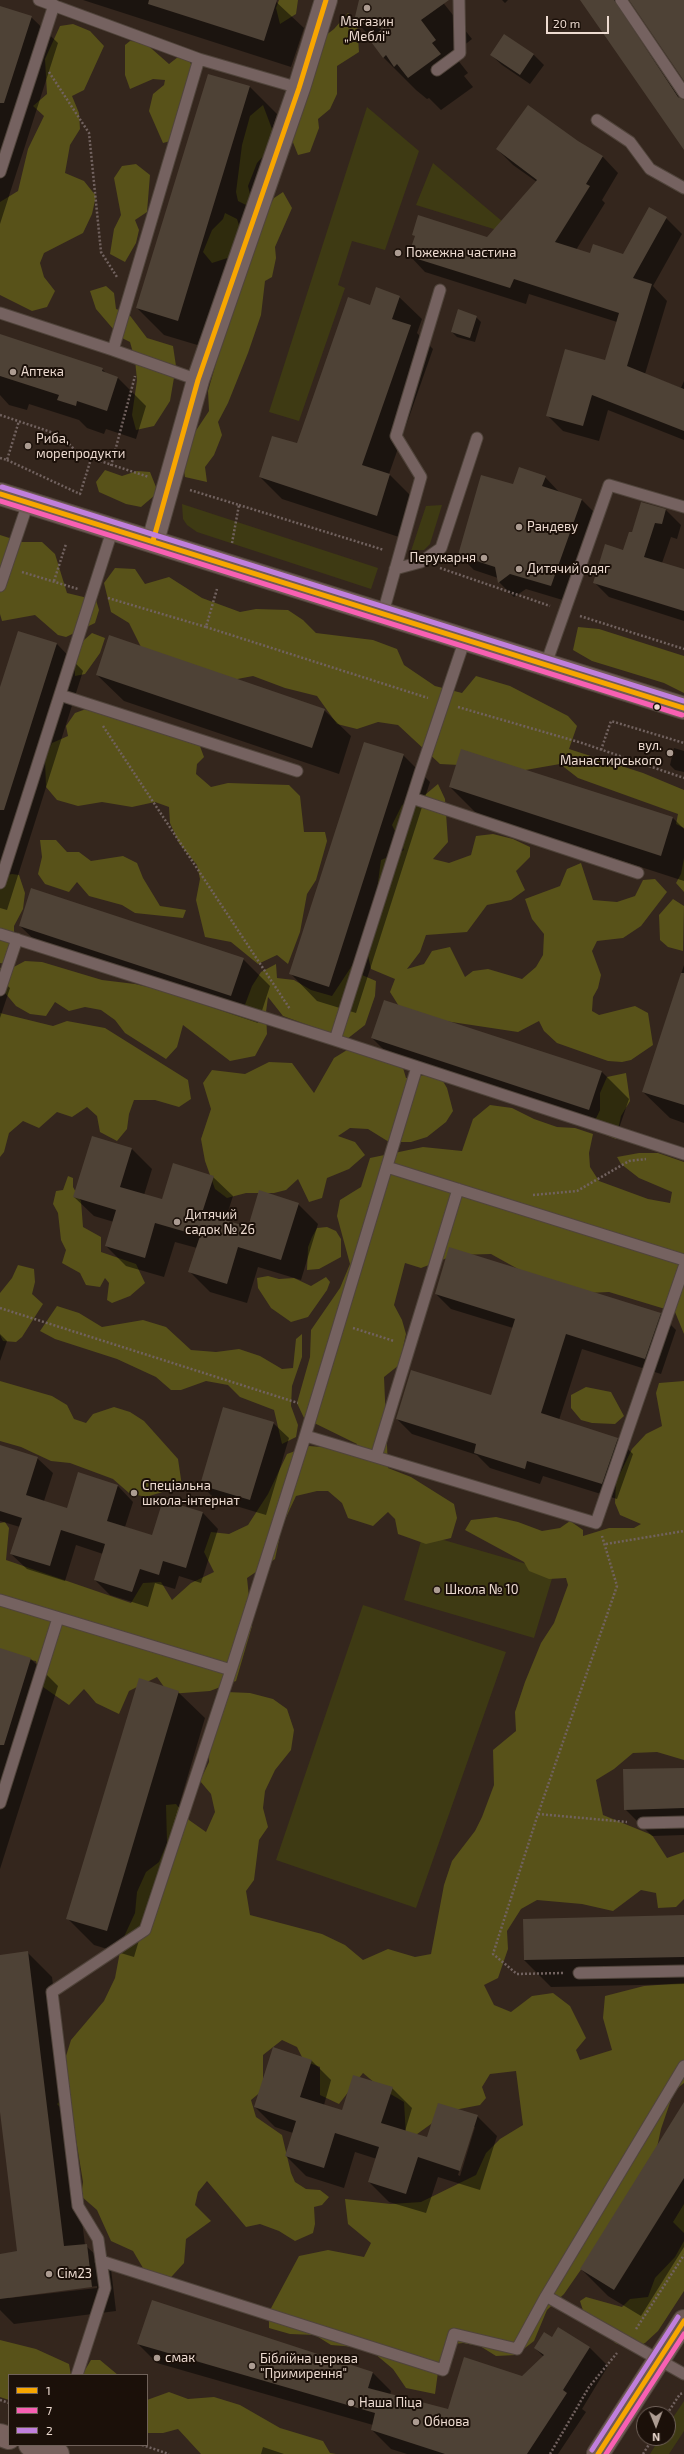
<!DOCTYPE html>
<html>
<head>
<meta charset="utf-8">
<style>
	body { margin:0 }
	#map { position:relative; width:684px; height:2454px; overflow:hidden; background:#34261d; font-family:"Exo 2",sans-serif }
	canvas { display:block }
	.legend { position:absolute; left:8px; top:2374px; width:140px; height:72px; box-sizing:border-box; background:#1b1009; border:1px solid #6f6159; margin:0; padding:5px 7px; list-style:none; font-size:12px; color:#eddbd1 }
	.legend li { display:flex; align-items:center; gap:8px; height:20px }
	.legend b { width:20px; border:1px solid #6f6159 }
	.north { position:absolute; left:636px; top:2406px; width:40px; height:40px; box-sizing:border-box; background:#1b1009; border:1px solid #6f6159; border-radius:50%; rotate:179deg; font-size:11px; font-weight:700; line-height:16px; text-align:center; color:#eddbd1 }
	.north::after { content:''; display:block; margin:auto; width:14px; height:18px; background:#ac9c92; clip-path:polygon(50% 0,100% 100%,50% 72%,0 100%) }
	.scale { position:absolute; left:546px; top:16px; width:63px; height:18px; box-sizing:border-box; border:2px solid #eddbd1; border-top:0; padding-left:5px; font-size:12px; line-height:14px; white-space:nowrap; color:#eddbd1; -webkit-text-stroke:3px #1b1009; paint-order:stroke }
</style>
</head>
<body>
<div id="map">
<canvas width="684" height="2454"></canvas>
<ul class="legend">
<li><b style="height:5px;background:#f7a600"></b>1</li>
<li><b style="height:5px;background:#f860b3"></b>7</li>
<li><b style="height:5px;background:#c07fdc"></b>2</li>
</ul>
<div class="north">N</div>
<div class="scale">20 m</div>
</div>
<script>
const ctx = document.querySelector('canvas').getContext('2d');
ctx.lineJoin = 'round';
function fillPath(path, color) {
  ctx.fillStyle = color;
  ctx.fill(path, 'evenodd');
}
function poly(rows) {
  const path = new Path2D();
  for (const r of rows) {
    path.moveTo(r[0], r[1]);
    for (let i = 2; i < r.length; i += 2) path.lineTo(r[i], r[i + 1]);
  }
  return path;
}
function trace(path, color, width, dash) {
  ctx.strokeStyle = color;
  ctx.lineWidth = width;
  ctx.lineCap = dash ? 'butt' : 'round';
  ctx.setLineDash(dash || []);
  ctx.stroke(path);
}
function write(font, color, halo, rows, align = 'center') {
  ctx.font = font + ' "Exo 2",sans-serif';
  ctx.lineWidth = 4;
  ctx.setLineDash([]);
  ctx.textBaseline = 'middle';
  ctx.strokeStyle = halo;
  ctx.fillStyle = color;
  for (const [text, x, y, turn = 0] of rows) {
    ctx.save();
    ctx.translate(x, y);
    ctx.rotate((+turn || 0) * Math.PI / 180);
    ctx.textAlign = isNaN(turn) ? turn : align;
    if (halo) ctx.strokeText(text, 0, 0);
    ctx.fillText(text, 0, 0);
    ctx.restore();
  }
}
const green = poly([
	[367,107,419,151,385,250,352,241,338,285,345,288,299,421,269,412],
	[433,163,503,222,497,230,416,205],
	[182,504,378,568,371,589,197,532,187,525,183,519],
	[442,505,430,544,424,550,411,551,426,506],
	[423,1534,554,1572,534,1638,404,1600],
	[363,1605,506,1652,416,1908,276,1860],
	[684,2401,684,2431,669,2454,650,2454,660,2438,668,2438,668,2425]
]);
const forest = poly([
	[279,0,298,0,296,14,280,24,276,8],
	[348,13,357,23,359,52,337,66,337,94,330,109,318,119,319,128,310,152,298,155,290,135,317,42,334,29],
	[73,24,90,31,104,46,84,90,72,96,79,113,80,129,70,145,65,173,84,181,96,196,92,214,83,233,44,253,40,263,44,277,55,291,47,307,32,311,0,295,0,202,18,191,28,149,44,116,33,106,47,94,45,59,60,26],
	[130,41,144,42,169,64,178,57,187,56,191,64,195,86,178,139,163,143,149,111,153,94,164,85,165,80,153,79,130,89,125,75,125,45],
	[263,105,275,137,268,151,257,163,248,186,251,198,246,205,238,201,236,192,242,145,250,116],
	[136,164,150,175,147,212,135,220,139,230,136,243,125,262,110,254,114,229,121,215,114,178,122,166],
	[283,192,292,208,275,247,276,258,272,277,265,281,261,315,248,353,228,403,218,422,222,435,214,455,205,467,207,482,185,477,184,471,191,438,209,411,208,391,227,325,246,275,249,258,266,212,274,198],
	[225,213,237,219,241,231,240,254,212,263,203,252,212,230,223,219],
	[106,286,114,293,116,309,128,313,147,338,173,346,176,366,170,401,154,426,136,430,132,415,137,380,135,360,130,342,120,337,96,309,90,291],
	[105,470,122,476,137,471,150,472,156,487,155,495,141,507,126,504,99,492,96,482],
	[0,535,22,542,42,542,55,554,67,593,96,600,99,610,95,623,66,637,58,635,35,615,2,621,0,614],
	[115,568,135,569,145,584,169,577,202,598,240,612,256,609,288,610,303,620,316,633,373,640,397,649,404,665,435,686,462,693,476,676,510,686,568,716,577,726,569,749,643,773,684,790,684,828,676,824,678,814,578,778,560,764,514,772,478,766,440,764,398,725,378,722,357,729,337,724,317,696,285,688,253,676,227,681,146,657,129,623,111,612,104,583],
	[578,627,599,629,684,656,684,693,664,683,592,661,573,650],
	[92,633,105,638,100,653,85,674,75,676,74,659,83,641],
	[97,705,195,733,204,757,197,764,196,774,211,787,228,783,289,785,300,796,304,832,325,832,327,841,316,880,307,894,300,932,288,964,277,955,258,964,231,942,205,937,196,900,200,879,197,865,179,843,170,823,169,807,155,802,132,807,102,802,78,806,57,800,46,787,45,759,52,743,68,736,66,726,75,713],
	[438,784,445,799,448,842,433,859,449,863,471,855,476,836,493,834,513,839,530,847,530,857,516,871,525,890,511,900,487,905,467,932,426,935,420,952,407,969,424,964,432,951,450,947,465,977,473,971,488,969,522,979,536,967,543,955,544,934,532,919,525,899,560,886,567,869,581,863,593,900,617,902,635,896,643,880,655,879,667,892,641,926,623,938,597,941,592,951,601,975,598,988,593,997,592,1011,599,1015,635,1006,648,1013,653,1045,631,1060,622,1062,608,1061,557,1043,544,1031,539,1021,518,1032,425,1018,402,1011,390,992,395,979,371,969,363,933,376,897,381,860,404,850,392,825,402,805,426,794],
	[40,840,56,840,67,852,79,852,91,861,123,856,137,863,143,878,160,906,186,910,183,918,135,913,122,905,89,896,77,882,69,892,45,884,38,874,42,857],
	[684,858,684,892,676,883,681,874],
	[12,874,19,875,25,893,23,909,14,926,14,950,9,965,0,963,0,877],
	[673,899,684,906,683,951,668,947,660,940,659,915],
	[25,961,42,962,102,980,135,984,243,1010,252,986,261,972,276,964,277,978,294,980,311,990,332,996,355,961,362,975,376,981,375,996,365,1025,347,1039,283,1016,268,997,266,1012,267,1034,255,1056,230,1061,183,1025,177,1047,166,1059,125,1033,115,1020,101,1010,85,1007,69,1011,55,1002,46,1016,30,1014,16,1006,0,987,0,968,10,969],
	[0,1013,53,1026,67,1021,105,1028,188,1080,191,1099,179,1107,155,1100,134,1100,129,1114,127,1129,117,1141,100,1132,97,1116,87,1107,72,1117,57,1112,39,1128,23,1121,9,1133,4,1152,0,1157],
	[347,1050,370,1051,401,1061,406,1078,438,1073,447,1088,453,1111,446,1122,427,1137,411,1142,389,1142,368,1129,350,1128,338,1136,355,1142,365,1155,349,1169,327,1178,322,1198,309,1202,298,1179,286,1190,274,1193,246,1193,227,1198,215,1189,205,1161,201,1139,211,1109,203,1083,212,1070,245,1074,269,1062,292,1063,314,1093,334,1058],
	[626,1073,630,1101,621,1116,616,1139,591,1129,600,1110,600,1093,607,1077],
	[490,1105,512,1108,534,1119,557,1127,575,1128,593,1134,589,1153,590,1167,599,1181,648,1199,670,1203,672,1192,639,1178,621,1164,617,1157,639,1153,658,1153,684,1162,684,1334,675,1312,609,1292,563,1294,491,1254,455,1255,421,1268,405,1263,394,1305,402,1320,406,1334,399,1365,384,1377,388,1468,411,1477,454,1504,457,1518,451,1538,426,1544,398,1534,395,1519,388,1512,373,1526,348,1518,342,1503,328,1491,317,1491,296,1496,282,1526,275,1559,247,1578,252,1626,236,1681,210,1691,169,1694,157,1677,129,1691,119,1714,96,1703,84,1689,69,1705,43,1687,36,1661,14,1657,0,1650,0,1523,5,1522,9,1528,6,1560,131,1603,143,1583,161,1582,172,1600,191,1583,214,1572,204,1552,211,1532,229,1534,248,1525,268,1494,287,1454,309,1446,334,1448,354,1455,357,1444,304,1418,297,1403,310,1357,311,1330,340,1288,350,1264,337,1216,340,1200,361,1187,370,1158,423,1147,462,1151,473,1119],
	[68,1176,73,1178,73,1187,81,1201,83,1227,101,1237,101,1252,136,1264,145,1283,130,1296,112,1303,107,1300,109,1283,105,1278,100,1287,86,1285,80,1273,62,1263,66,1250,61,1240,58,1213,53,1204,56,1191,63,1190],
	[327,1227,336,1231,341,1239,341,1257,319,1269,307,1270,308,1247,312,1237,317,1228],
	[18,1265,34,1269,35,1282,32,1294,43,1304,22,1337,16,1342,3,1341,0,1335,0,1293,12,1278],
	[268,1276,279,1279,294,1278,311,1286,326,1277,330,1282,327,1290,308,1317,291,1322,271,1308,258,1288,257,1278],
	[57,1306,79,1313,102,1327,143,1320,166,1327,191,1350,216,1352,239,1349,260,1356,282,1369,293,1368,296,1339,302,1334,302,1357,292,1386,291,1406,298,1425,296,1437,282,1444,274,1410,240,1397,228,1385,206,1381,181,1390,171,1390,156,1377,117,1359,55,1339,40,1331],
	[0,1381,52,1396,67,1405,74,1419,86,1423,93,1414,114,1407,130,1412,144,1421,178,1459,182,1486,146,1497,129,1493,113,1479,70,1463,51,1461,21,1447,0,1441],
	[684,1381,684,1760,657,1752,633,1753,614,1769,596,1780,603,1815,652,1835,667,1858,684,1852,684,1899,676,1907,658,1908,656,1893,641,1890,613,1911,582,1904,537,1900,521,1909,507,1931,508,1949,498,1978,484,1985,494,2005,511,2012,532,1996,553,1993,570,2006,586,2038,576,2050,580,2060,612,2050,603,2018,605,1996,644,1986,684,1983,684,2083,674,2091,661,2129,653,2166,564,2294,547,2310,534,2341,516,2355,496,2356,480,2346,463,2343,454,2344,438,2372,435,2394,406,2388,393,2369,368,2348,331,2345,315,2335,290,2334,269,2328,269,2312,299,2256,328,2250,364,2257,371,2243,348,2224,345,2199,391,2204,421,2202,476,2175,486,2153,500,2139,523,2125,516,2071,490,2074,482,2087,486,2098,480,2105,449,2111,413,2137,406,2136,404,2102,382,2089,363,2073,339,2104,320,2095,320,2067,304,2061,297,2047,282,2040,263,2055,263,2090,251,2100,256,2117,282,2135,291,2173,295,2182,306,2189,320,2190,329,2197,322,2205,314,2207,315,2224,313,2233,295,2241,279,2231,260,2224,246,2227,207,2181,198,2192,195,2205,211,2221,186,2239,184,2263,163,2286,143,2268,133,2251,111,2241,97,2210,81,2196,83,2182,73,2121,57,2104,68,2093,66,2056,71,2040,104,2001,115,1978,122,1941,135,1913,137,1892,146,1872,159,1862,167,1843,166,1805,176,1804,189,1820,206,1832,215,1812,211,1794,200,1781,209,1762,210,1716,227,1692,250,1693,273,1699,287,1709,294,1730,291,1750,275,1770,265,1791,263,1808,268,1827,259,1840,254,1880,246,1891,250,1915,322,1934,345,1945,363,1960,388,1949,415,1957,431,1954,444,1885,452,1861,475,1831,482,1817,494,1785,493,1750,516,1731,515,1712,525,1682,541,1643,554,1623,568,1585,566,1578,549,1579,529,1571,524,1562,465,1530,471,1520,496,1517,518,1522,542,1531,560,1528,570,1521,583,1530,583,1536,609,1528,634,1528,641,1524,620,1515,615,1503,616,1482,632,1449,646,1434,662,1426,656,1393,659,1383],
	[586,1387,611,1392,624,1416,615,1424,592,1423,581,1420,571,1408,571,1395],
	[684,2204,684,2233,673,2222],
	[684,2241,684,2291,658,2331,645,2343,633,2349,615,2343,606,2329,586,2320,580,2301,586,2297,622,2307,630,2299,648,2297,655,2278,675,2257],
	[0,2340,36,2349,69,2364,71,2375,9,2375,9,2400,0,2397],
	[91,2360,100,2360,118,2375,82,2375],
	[169,2392,188,2399,214,2397,240,2405,280,2428,323,2441,330,2453,336,2454,201,2454,178,2429,163,2433,147,2433,147,2400]
]);
const shadow = poly([
	[83,0,274,0,304,28,291,67],
	[360,0,441,0,472,39,453,54,468,73,464,76,473,87,441,110,429,98,427,99,416,90,383,57,372,38,355,21],
	[502,0,508,0,505,3],
	[582,0,622,0,619,6,620,11,681,100,684,100,684,148],
	[0,7,31,17,58,43,0,224],
	[533,54,544,65,530,84,502,65,491,55],
	[209,75,250,87,277,114,204,347,164,335,137,308],
	[577,142,603,157,618,173,602,200,605,203,576,250,590,255,624,255,666,218,682,234,653,286,667,301,645,374,681,388,684,381,684,440,608,410,599,441,563,431,547,415,605,362,617,322,529,294,526,304,425,272,410,256,416,237,413,234,487,238,537,182,513,165,497,149],
	[399,297,422,319,417,333,433,349,389,474,412,497,399,537,282,499,260,477,297,445,370,306],
	[476,317,481,322,475,342,457,337,452,332],
	[0,336,102,369,107,374,118,378,146,406,136,439,106,429,104,434,87,428,79,420,29,404,27,410,9,405,0,395],
	[545,477,560,493,582,500,597,515,566,601,526,589,514,597,499,582,498,578,474,570,459,555,513,485],
	[641,503,666,510,681,525,677,539,671,537,662,563,684,570,684,621,609,597,594,582,624,551,632,534],
	[57,644,83,671,7,910,0,908,0,690],
	[97,675,324,710,351,736,339,774,124,701],
	[674,748,684,751,684,772,675,770,670,765],
	[462,750,673,818,684,829,684,881,477,814,450,787],
	[403,755,430,782,356,1013,317,1001,291,974],
	[20,926,243,959,270,986,258,1023,47,952],
	[684,965,684,1123,670,1118,643,1092],
	[0,979,10,988,0,1018],
	[384,1001,602,1072,629,1099,616,1137,399,1065,372,1038],
	[132,1149,152,1169,144,1195,163,1201,213,1177,233,1196,225,1221,248,1228,298,1204,318,1224,301,1280,258,1267,247,1303,210,1292,190,1272,197,1248,175,1242,164,1277,126,1266,106,1246,114,1222,94,1216,74,1197],
	[436,1294,660,1314,676,1330,661,1374,582,1349,559,1420,617,1439,633,1454,617,1499,543,1476,540,1484,490,1468,477,1455,412,1434,397,1419,492,1397,513,1328,451,1309],
	[0,1334,7,1341,0,1361],
	[273,1423,289,1438,266,1515,216,1500,201,1485],
	[0,1447,37,1458,53,1473,44,1501,68,1509,79,1474,118,1486,133,1502,125,1527,153,1536,164,1501,203,1513,218,1529,201,1583,179,1576,175,1589,155,1583,148,1607,110,1595,95,1580,103,1554,76,1545,65,1581,27,1569,11,1554,20,1527,0,1521],
	[0,1649,31,1659,58,1686,0,1869],
	[178,1692,205,1718,134,1957,94,1945,67,1918],
	[684,1769,684,1835,652,1836,625,1809],
	[684,1916,684,1984,551,1987,524,1960],
	[28,1953,52,1977,85,2245,111,2269,116,2311,14,2324,0,2310,0,2255,18,2252,0,2104,0,1956],
	[97,2286,97,2288,9,2298,9,2296],
	[311,2060,331,2080,324,2105,342,2111,392,2088,412,2108,405,2131,428,2139,477,2116,497,2136,480,2190,438,2177,426,2213,389,2202,369,2182,377,2159,355,2152,344,2188,306,2176,286,2156,293,2133,275,2127,255,2107],
	[473,2127,475,2127,460,2176,458,2175],
	[684,2103,684,2247,641,2316,608,2296,581,2269],
	[553,2338,589,2347,608,2366,582,2409,586,2412,558,2454,407,2454,391,2449,372,2430,373,2425,157,2363,138,2344,373,2373,391,2391,390,2395,448,2410,523,2377,544,2357,535,2348],
	[263,2447,284,2454,261,2454]
]);
const building = poly([
	[149,0,277,0,264,41,148,4],
	[359,0,449,0,421,20,436,40,432,43,441,54,408,78,397,64,394,67,386,55,383,58,369,39,382,29,354,21],
	[580,0,614,0,678,97,684,100,684,150],
	[629,0,684,0,684,81],
	[0,6,32,16,4,103,0,103],
	[504,34,534,54,520,75,490,55],
	[208,74,250,86,178,321,136,308],
	[528,105,578,141,603,156,586,184,590,186,555,242,590,253,593,244,623,254,649,207,667,217,633,278,652,284,627,366,684,389,684,431,592,395,583,426,546,416,565,349,605,360,619,313,514,279,510,288,408,256,415,236,412,235,418,215,487,237,537,180,496,149],
	[376,287,400,296,392,319,411,325,362,465,390,474,377,516,259,477,272,436,297,443,348,297,370,305],
	[458,309,477,316,470,338,451,332],
	[0,334,103,368,102,371,118,377,107,411,77,401,76,406,57,400,59,395,0,376],
	[519,467,546,476,542,486,582,499,551,586,510,574,498,583,495,567,458,555,481,475,513,484],
	[641,502,666,509,662,524,655,523,644,557,684,569,684,611,593,583,605,544,623,550,629,532,632,532],
	[18,631,57,643,4,810,0,810,0,687],
	[109,635,325,709,312,748,96,675],
	[364,742,404,754,329,987,289,974],
	[461,749,673,817,661,856,449,787],
	[31,888,244,958,231,996,19,926],
	[681,973,684,973,684,1105,642,1092],
	[384,1000,602,1071,589,1110,371,1038],
	[92,1136,132,1148,120,1187,162,1199,173,1163,214,1176,202,1213,248,1227,259,1190,299,1203,281,1260,238,1247,227,1284,188,1272,200,1236,155,1223,145,1258,105,1246,116,1210,73,1197],
	[449,1247,661,1313,645,1359,566,1334,541,1413,618,1438,602,1484,527,1461,525,1469,474,1453,476,1444,396,1419,411,1370,491,1395,515,1319,435,1294],
	[223,1407,274,1422,250,1500,200,1485],
	[0,1445,38,1457,26,1495,67,1508,78,1472,118,1485,107,1521,152,1535,163,1500,203,1512,186,1568,163,1561,159,1575,140,1569,132,1592,94,1580,105,1544,61,1530,50,1566,10,1554,22,1518,0,1511],
	[0,1648,31,1658,4,1745,0,1745],
	[139,1678,179,1691,107,1931,66,1919],
	[684,1768,684,1808,624,1810,623,1769],
	[684,1915,684,1957,524,1960,523,1919],
	[28,1951,64,2246,87,2244,92,2287,0,2299,0,2254,17,2251,0,2112,0,1955],
	[273,2047,312,2060,300,2097,342,2110,353,2075,393,2087,381,2123,427,2137,438,2103,478,2115,460,2171,418,2157,406,2194,368,2182,379,2147,335,2133,324,2168,285,2156,296,2121,254,2107],
	[684,2102,684,2178,614,2290,580,2269],
	[152,2300,373,2372,368,2388,448,2409,464,2357,522,2376,544,2355,534,2348,544,2332,552,2337,558,2327,590,2347,563,2390,567,2393,527,2454,445,2454,371,2430,375,2413,137,2344]
]);
const path = poly([
	[49,72,89,133,101,252,117,277],
	[0,415,60,435,79,454,149,477],
	[0,458,7,460,19,421],
	[7,460,80,494,91,459],
	[111,466,135,376],
	[190,490,239,505,232,543],
	[239,505,384,550],
	[440,568,550,606],
	[22,572,78,589],
	[54,581,66,544],
	[108,598,206,627,217,589],
	[580,616,684,649],
	[206,627,428,698],
	[458,707,582,743,684,778],
	[103,726,290,1009],
	[601,750,611,721,684,743],
	[533,1195,577,1191,629,1161,646,1159],
	[0,1308,298,1403],
	[353,1328,394,1341],
	[606,1544,684,1531],
	[538,1814,627,1822],
	[563,1973,517,1974,493,1954,538,1814,617,1586,602,1536],
	[636,2329,684,2255],
	[0,2400,9,2403],
	[667,2414,680,2394,684,2393],
	[142,2445,169,2454],
	[550,2454,589,2387,617,2353],
	[643,2454,653,2438]
]);
const service = poly([
	[39,0,199,59],
	[621,0,684,93],
	[437,70,460,53,459,0],
	[597,120,630,142,650,169,684,188],
	[0,172,54,5],
	[0,313,113,350],
	[198,380,113,350,199,59,299,88],
	[395,569,421,562,441,548,477,438],
	[0,586,28,503],
	[383,613,421,477,396,436,440,290],
	[465,639,420,773,335,1040,684,1154],
	[546,664,609,485,684,507],
	[60,695,297,771],
	[412,798,638,873],
	[0,883,113,528],
	[0,934,335,1040],
	[0,990,17,939],
	[387,1167,684,1260],
	[306,1436,596,1523,684,1267],
	[376,1457,458,1189],
	[0,1600,231,1670,304,1440,417,1067],
	[0,1803,58,1618],
	[643,1823,684,1822],
	[579,1973,684,1971],
	[101,2261,443,2370,454,2334,517,2349,546,2296,684,2374],
	[546,2296,684,2066],
	[77,2375,105,2288,98,2239,78,2206,52,1992,145,1930,231,1670]
]);
const minor = poly([
	[153,541,198,380,299,88,326,0]
]);
const secondary = poly([
	[0,494,684,708],
	[598,2454,684,2321]
]);
const primary = poly([
	[0,2435,9,2438],
	[30,2445,58,2454]
]);
const bus1 = poly([
	[0,494,684,708],
	[153,541,198,380,299,88,326,0],
	[598,2454,684,2321]
]);
const bus2 = poly([
	[0,501,682,715],
	[606,2454,684,2334]
]);
const bus3 = poly([
	[2,487,684,701],
	[592,2450,678,2317]
]);
const markers = [
	[367,8,4,"#ac9c92"],
	[398,253,4,"#ac9c92"],
	[13,372,4,"#ac9c92"],
	[28,446,4,"#ac9c92"],
	[519,527,4,"#ac9c92"],
	[484,558,4,"#ac9c92"],
	[519,569,4,"#ac9c92"],
	[657,707,3.5,"#eddbd1"],
	[670,753,4,"#ac9c92"],
	[177,1222,4,"#ac9c92"],
	[134,1493,4,"#ac9c92"],
	[437,1590,4,"#ac9c92"],
	[49,2274,4,"#ac9c92"],
	[157,2358,4,"#ac9c92"],
	[252,2366,4,"#ac9c92"],
	[351,2403,4,"#ac9c92"],
	[416,2422,4,"#ac9c92"]
];
const poiNames = [
	["Магазин",367,22,"center"],
	["„Меблі“",367,37,"center"],
	["Пожежна частина",406,253],
	["Аптека",21,372],
	["Риба,",36,439],
	["морепродукти",36,454],
	["Рандеву",527,527],
	["Перукарня",476,558,"right"],
	["Дитячий одяг",527,569],
	["вул.",662,746,"right"],
	["Манастирського",662,761,"right"],
	["Дитячий",185,1215],
	["садок № 26",185,1230],
	["Спеціальна",142,1486],
	["школа-інтернат",142,1501],
	["Школа № 10",445,1590],
	["Сім23",57,2274],
	["смак",165,2358],
	["Біблійна церква",260,2359],
	["\"Примирення\"",260,2374],
	["Наша Піца",359,2403],
	["Обнова",424,2422]
];
fillPath(green, '#3e3a13');
fillPath(forest, '#585219');
fillPath(shadow, '#0007');
fillPath(building, '#4e4236');
trace(service, '#50443b', 13);
trace(minor, '#50443b', 24);
trace(secondary, '#50443b', 24);
trace(primary, '#50443b', 24);
trace(path, '#71625f', 2.5, [2, 2]);
trace(service, '#756260', 11);
trace(minor, '#756260', 22);
trace(secondary, '#705a56', 22);
trace(primary, '#78625e', 22);
trace(bus1, '#f7a600', 5);
trace(bus2, '#f860b3', 5);
trace(bus3, '#c07fdc', 5);
for (const [x, y, r, color] of markers) {
  const dot = new Path2D();
  dot.arc(x, y, r, 0, 2 * Math.PI);
  ctx.fillStyle = color;
  ctx.fill(dot);
  trace(dot, '#1b1009', 1.5);
}
write('13px', '#eddbd1', '#1b1009', poiNames, 'left');
</script>
</body>
</html>
